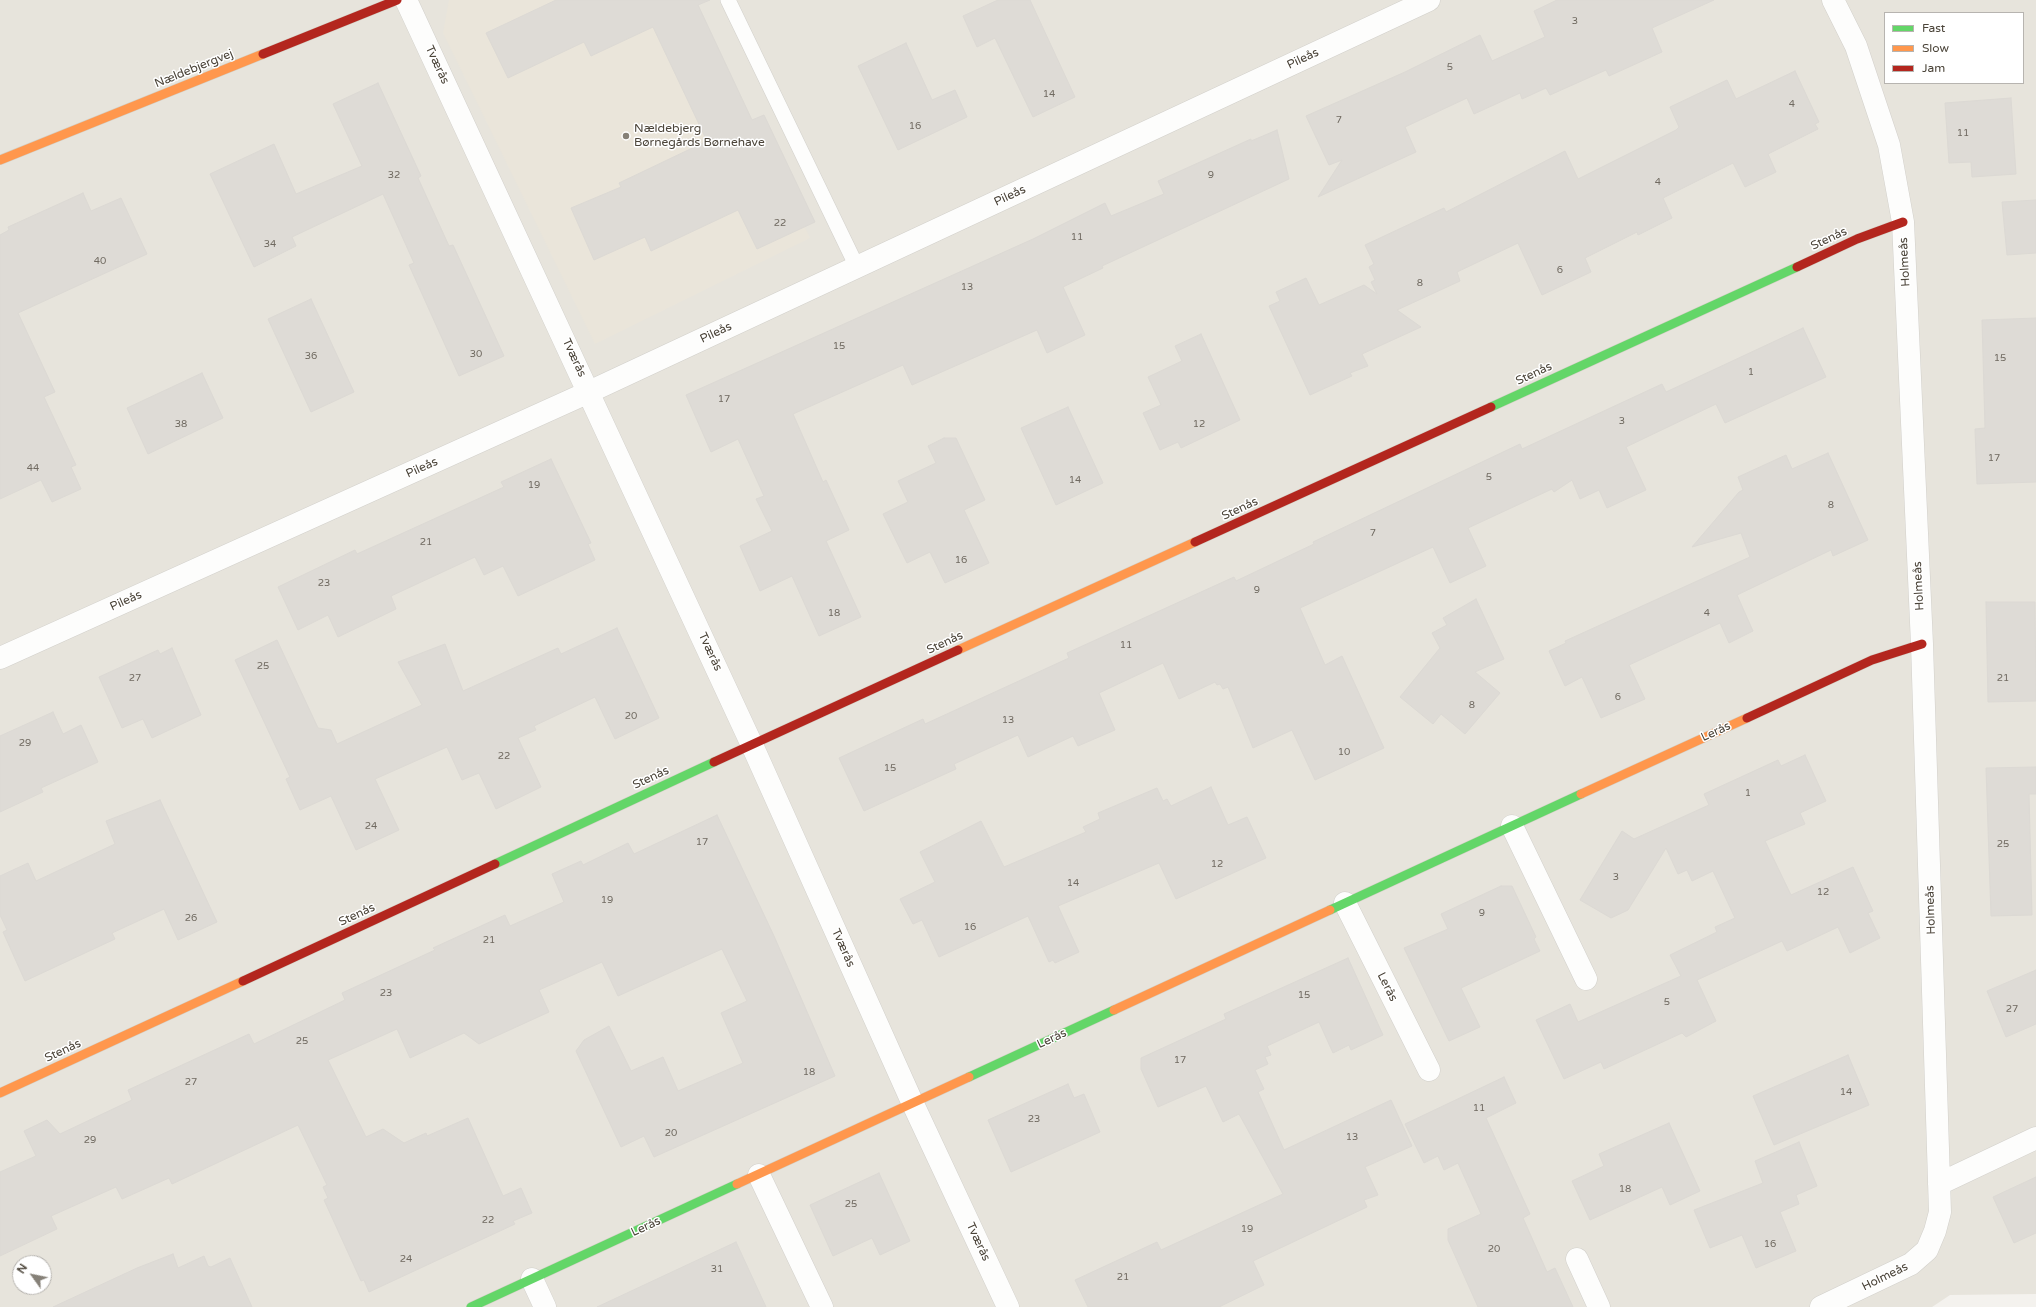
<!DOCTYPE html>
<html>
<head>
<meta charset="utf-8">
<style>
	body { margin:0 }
	#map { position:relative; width:2036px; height:1307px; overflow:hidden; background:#f4f2ee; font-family:"Varela Round",sans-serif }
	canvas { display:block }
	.legend { position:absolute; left:1884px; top:12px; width:140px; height:72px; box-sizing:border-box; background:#fff; border:1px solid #b7b4b0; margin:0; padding:5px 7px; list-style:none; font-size:12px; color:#4b4439 }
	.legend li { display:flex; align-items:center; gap:8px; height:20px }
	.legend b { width:20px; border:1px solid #b7b4b0 }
	.north { position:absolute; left:12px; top:1255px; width:40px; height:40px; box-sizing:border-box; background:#fff; border:1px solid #b7b4b0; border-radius:50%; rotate:303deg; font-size:11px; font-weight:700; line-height:16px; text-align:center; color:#4b4439 }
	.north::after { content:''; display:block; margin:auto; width:14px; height:18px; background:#868178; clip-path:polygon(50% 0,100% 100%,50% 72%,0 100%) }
</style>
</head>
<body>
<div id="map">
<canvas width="2036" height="1307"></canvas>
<ul class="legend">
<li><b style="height:5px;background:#63d668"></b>Fast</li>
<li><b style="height:5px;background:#ff974d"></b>Slow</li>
<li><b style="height:5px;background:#b3261e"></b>Jam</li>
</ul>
<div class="north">N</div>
</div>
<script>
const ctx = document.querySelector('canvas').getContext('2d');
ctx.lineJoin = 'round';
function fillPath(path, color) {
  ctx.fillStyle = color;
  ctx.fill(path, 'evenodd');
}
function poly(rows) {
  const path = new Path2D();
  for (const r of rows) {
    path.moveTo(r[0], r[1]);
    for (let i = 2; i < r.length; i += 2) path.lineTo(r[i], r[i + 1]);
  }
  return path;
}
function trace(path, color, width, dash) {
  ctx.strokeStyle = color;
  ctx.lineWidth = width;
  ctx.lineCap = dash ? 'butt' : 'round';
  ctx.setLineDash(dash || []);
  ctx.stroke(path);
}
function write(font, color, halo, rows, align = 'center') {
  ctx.font = font + ' "Varela Round",sans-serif';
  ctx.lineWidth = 3;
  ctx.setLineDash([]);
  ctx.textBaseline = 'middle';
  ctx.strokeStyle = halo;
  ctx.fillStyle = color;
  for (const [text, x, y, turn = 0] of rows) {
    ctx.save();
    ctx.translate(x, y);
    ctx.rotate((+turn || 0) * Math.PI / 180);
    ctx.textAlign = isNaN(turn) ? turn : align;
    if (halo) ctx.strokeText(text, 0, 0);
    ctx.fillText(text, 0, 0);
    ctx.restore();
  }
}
const residential = poly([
	[0,0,2036,0,2036,1294,1950,1295,1932,1307,0,1307],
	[1885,13,2023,13,2023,83,1885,83],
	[20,1263,44,1263,44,1287,20,1287]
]);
const education = poly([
	[449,0,693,0,810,238,595,344,443,33]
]);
const building = poly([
	[556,0,710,0,698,5,752,120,764,115,815,222,757,249,738,210,651,251,645,237,594,260,571,208,621,187,619,183,707,141,653,27,591,56,584,42,508,78,486,33,556,0],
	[998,0,1030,0,1075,97,1033,117,995,38,977,47,963,16,998,0],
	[1557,0,1714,0,1652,28,1662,52,1609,76,1606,70,1550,95,1546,88,1522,99,1520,93,1474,114,1467,98,1405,127,1416,152,1318,197,1342,160,1329,165,1306,116,1405,72,1480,35,1492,61,1545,37,1534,11,1557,0],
	[906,43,932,100,955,90,967,117,898,150,858,66,906,43],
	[1795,71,1819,122,1815,124,1818,129,1768,154,1776,172,1745,187,1733,163,1663,198,1672,218,1638,235,1637,232,1585,258,1591,272,1542,295,1518,243,1457,272,1460,281,1397,310,1421,327,1362,354,1368,366,1350,373,1352,376,1310,395,1269,306,1280,301,1276,292,1306,278,1319,305,1364,285,1377,294,1371,282,1375,280,1369,267,1374,264,1365,245,1444,208,1446,212,1565,151,1578,179,1676,130,1679,127,1670,107,1727,80,1736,99,1795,71],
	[378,83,421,176,418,178,449,246,453,245,504,356,459,376,409,265,414,263,383,194,292,237,296,246,254,267,210,174,274,144,296,194,362,166,333,104,378,83],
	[2011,98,2016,174,1972,177,1971,162,1949,163,1945,103,2011,98],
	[1277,130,1289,179,1102,266,1103,268,1063,287,1085,335,1047,353,1037,330,912,385,903,365,793,414,823,482,826,480,849,530,826,541,861,617,819,636,792,576,760,591,740,546,772,531,756,499,764,496,738,439,711,452,686,395,1033,239,1105,203,1111,216,1164,194,1158,181,1251,139,1251,141,1277,130],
	[83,193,91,211,121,198,147,254,18,313,55,392,44,397,76,465,71,467,81,489,52,502,41,480,0,499,0,235,9,230,8,227,83,193],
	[2036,200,2036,253,2007,255,2002,202,2036,200],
	[311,299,354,392,311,412,268,319,311,299],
	[2036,318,2036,482,1977,484,1975,429,1985,428,1982,320,2036,318],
	[1803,328,1826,377,1725,423,1716,404,1626,447,1646,490,1607,508,1599,490,1580,499,1572,480,1554,492,1552,489,1468,528,1486,566,1450,583,1433,547,1300,608,1325,665,1342,656,1384,748,1315,780,1292,730,1253,748,1228,687,1223,689,1220,684,1217,685,1215,682,1179,699,1163,663,1099,693,1115,730,1078,746,1073,736,1028,757,1018,735,954,764,956,769,864,811,839,758,923,719,925,724,1069,658,1067,653,1234,577,1236,581,1314,544,1313,542,1520,444,1522,449,1662,384,1666,392,1803,328],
	[1201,334,1240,420,1181,448,1178,442,1160,450,1143,413,1161,405,1148,377,1182,361,1175,346,1201,334],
	[202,373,223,418,148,454,127,408,202,373],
	[1068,407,1103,483,1056,505,1021,428,1068,407],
	[944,438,956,438,985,500,964,510,989,563,945,583,930,552,907,563,883,514,908,502,898,481,936,463,928,446,944,438],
	[1828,453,1868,540,1833,556,1831,550,1737,595,1753,631,1729,643,1720,623,1629,665,1645,699,1601,718,1582,677,1565,686,1549,651,1566,643,1565,641,1750,557,1741,533,1692,547,1739,492,1743,490,1738,477,1786,455,1792,469,1828,453],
	[551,459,591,543,588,544,595,560,518,596,503,566,484,575,475,557,391,596,396,609,338,637,328,615,298,630,278,587,355,550,357,554,504,487,501,482,551,459],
	[1476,599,1504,659,1475,672,1500,693,1465,734,1441,714,1433,724,1400,697,1440,648,1432,633,1447,625,1443,618,1476,599],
	[1986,602,2035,602,2036,701,1988,702,1986,602],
	[617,628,659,718,615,739,595,697,534,726,536,730,518,738,541,787,496,809,479,773,462,780,447,747,375,779,399,830,356,850,331,796,300,810,286,779,290,777,235,660,277,640,318,728,331,730,337,744,422,705,398,662,445,644,463,691,558,648,561,654,617,628],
	[172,648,201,715,152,738,143,719,122,728,99,677,158,650,160,654,172,648],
	[53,712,63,734,81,725,98,762,41,788,43,792,0,812,0,736,53,712],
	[1805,755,1826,801,1800,813,1805,824,1765,841,1791,895,1853,867,1873,911,1868,913,1880,938,1850,953,1838,927,1787,951,1782,941,1697,980,1716,1021,1686,1037,1682,1033,1604,1069,1601,1062,1564,1079,1536,1020,1570,1004,1578,1022,1681,976,1670,955,1717,932,1715,927,1735,918,1713,871,1692,881,1687,870,1678,874,1666,848,1628,910,1611,918,1580,900,1622,831,1634,839,1709,805,1704,794,1778,760,1781,766,1805,755],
	[2036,767,2036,794,2029,794,2032,915,1991,916,1986,768,2036,767],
	[1211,787,1228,825,1247,817,1266,858,1176,899,1159,863,1058,906,1079,952,1055,963,1053,960,1049,962,1028,916,939,957,922,920,913,924,900,899,935,882,920,852,981,821,1004,867,1086,832,1083,827,1100,819,1098,813,1157,788,1163,801,1167,799,1171,806,1211,787],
	[160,800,217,922,178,940,164,909,112,933,115,939,25,981,3,932,7,930,0,915,0,876,28,863,36,881,115,844,106,821,160,800],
	[717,815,774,936,835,1076,654,1157,644,1136,621,1147,576,1051,584,1040,609,1026,631,1071,663,1057,678,1091,743,1063,721,1013,747,1001,722,949,618,996,602,962,539,990,549,1012,479,1044,464,1033,410,1058,397,1029,328,1060,366,1137,383,1129,404,1143,426,1133,427,1136,468,1118,503,1196,521,1188,532,1213,513,1221,515,1224,369,1292,364,1280,361,1281,324,1200,328,1198,323,1187,327,1185,298,1125,172,1184,169,1178,122,1199,116,1187,51,1216,57,1229,0,1256,0,1172,36,1156,24,1131,47,1120,60,1134,132,1100,128,1090,249,1034,254,1044,345,1000,342,993,435,950,433,948,505,915,510,926,564,902,552,874,581,861,583,865,628,843,634,854,717,815],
	[1501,886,1512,886,1536,937,1534,939,1540,951,1461,988,1480,1027,1449,1041,1404,948,1448,929,1441,914,1501,886],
	[1348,958,1383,1035,1351,1050,1349,1045,1333,1053,1319,1022,1267,1046,1271,1055,1265,1057,1268,1064,1255,1070,1264,1089,1258,1092,1284,1150,1391,1100,1412,1146,1365,1167,1378,1195,1364,1200,1367,1207,1253,1261,1264,1285,1219,1307,1088,1307,1075,1280,1157,1242,1161,1250,1283,1194,1239,1114,1223,1122,1206,1086,1158,1107,1141,1069,1141,1058,1226,1019,1224,1014,1348,958],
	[2036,970,2036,1024,2006,1037,1987,991,2036,970],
	[1848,1055,1869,1105,1774,1145,1753,1096,1848,1055],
	[1504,1077,1516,1103,1486,1118,1530,1214,1523,1218,1547,1272,1555,1268,1573,1307,1478,1307,1448,1240,1448,1229,1481,1214,1458,1163,1444,1170,1438,1156,1424,1163,1405,1124,1504,1077],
	[1068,1084,1074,1098,1084,1094,1100,1132,1011,1172,988,1120,1068,1084],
	[1669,1123,1700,1191,1670,1205,1662,1187,1590,1220,1572,1181,1604,1166,1599,1154,1669,1123],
	[1799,1142,1817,1186,1796,1195,1799,1204,1780,1212,1796,1251,1756,1268,1742,1235,1710,1248,1694,1210,1763,1183,1755,1161,1799,1142],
	[879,1173,910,1241,880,1255,872,1238,833,1256,810,1205,879,1173],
	[2036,1177,2036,1233,2014,1243,1993,1197,2036,1177],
	[736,1242,766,1307,597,1307,736,1242],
	[173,1254,178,1268,204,1256,208,1266,211,1267,230,1258,252,1307,53,1307,137,1268,173,1254]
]);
const lane = poly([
	[728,0,857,267]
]);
const street = poly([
	[406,0,752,745,913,1104,1008,1307],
	[0,658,589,392,1429,0],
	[1512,826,1586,979],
	[1345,903,1429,1070],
	[759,1175,822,1307],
	[1939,1184,2036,1138],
	[1577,1259,1599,1307],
	[532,1279,545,1307],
	[1821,1307,1911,1264,1927,1250,1935,1231,1940,1212,1922,644,1903,222,1889,145,1856,46,1833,0]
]);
const fast = poly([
	[1491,407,1797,267],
	[495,864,714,762],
	[1330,910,1581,794],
	[969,1077,1114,1010],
	[471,1307,737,1184]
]);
const slow = poly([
	[0,160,263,54],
	[958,650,1195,542],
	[1581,794,1747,718],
	[1114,1010,1330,910],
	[0,1093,243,981],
	[737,1184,969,1077]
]);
const jam = poly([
	[263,54,397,0],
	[1797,267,1857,239,1903,222],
	[1195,542,1491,407],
	[1747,718,1872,660,1922,644],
	[714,762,958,650],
	[243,981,495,864]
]);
const markers = [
	[626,136,4,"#868178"]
];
const numberNames = [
	["3",1575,21],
	["5",1450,67],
	["14",1049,94],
	["4",1792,104],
	["7",1339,120],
	["16",915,126],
	["11",1963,133],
	["32",394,175],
	["9",1211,175],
	["4",1658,182],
	["22",780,223],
	["11",1077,237],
	["34",270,244],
	["40",100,261],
	["6",1560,270],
	["8",1420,283],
	["13",967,287],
	["15",839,346],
	["30",476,354],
	["36",311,356],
	["15",2000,358],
	["1",1751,372],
	["17",724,399],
	["3",1622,421],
	["38",181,424],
	["12",1199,424],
	["17",1994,458],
	["44",33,468],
	["5",1489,477],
	["14",1075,480],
	["19",534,485],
	["8",1831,505],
	["7",1373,533],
	["21",426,542],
	["16",961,560],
	["23",324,583],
	["9",1257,590],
	["18",834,613],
	["4",1707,613],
	["11",1126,645],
	["25",263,666],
	["27",135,678],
	["21",2003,678],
	["6",1618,697],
	["8",1472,705],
	["20",631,716],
	["13",1008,720],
	["29",25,743],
	["10",1344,752],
	["22",504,756],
	["15",890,768],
	["1",1748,793],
	["24",371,826],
	["17",702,842],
	["25",2003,844],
	["12",1217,864],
	["3",1616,877],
	["14",1073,883],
	["12",1823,892],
	["19",607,900],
	["9",1482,913],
	["26",191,918],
	["16",970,927],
	["21",489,940],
	["23",386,993],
	["15",1304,995],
	["5",1667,1002],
	["27",2012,1009],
	["25",302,1041],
	["17",1180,1060],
	["18",809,1072],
	["27",191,1082],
	["14",1846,1092],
	["11",1479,1108],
	["23",1034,1119],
	["20",671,1133],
	["13",1352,1137],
	["29",90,1140],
	["18",1625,1189],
	["25",851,1204],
	["22",488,1220],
	["19",1247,1229],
	["16",1770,1244],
	["20",1494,1249],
	["24",406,1259],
	["31",717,1269],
	["21",1123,1277]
];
const streetNames = [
	["Pileås",1303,59,-25],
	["Tværås",437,65,65],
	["Nældebjergvej",194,69,-22],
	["Pileås",1010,196,-25],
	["Stenås",1829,239,-25],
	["Holmeås",1905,262,-93],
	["Pileås",716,333,-25],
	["Tværås",574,358,65],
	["Stenås",1534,374,-25],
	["Pileås",422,468,-24],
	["Stenås",1240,509,-25],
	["Holmeås",1919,586,-93],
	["Pileås",126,601,-24],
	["Stenås",945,643,-25],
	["Tværås",710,652,65],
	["Lerås",1716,732,-25],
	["Stenås",651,778,-25],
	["Holmeås",1931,910,-92],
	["Stenås",357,915,-25],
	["Tværås",843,948,66],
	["Lerås",1387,987,63],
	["Lerås",1052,1039,-25],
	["Stenås",63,1051,-25],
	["Lerås",646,1227,-25],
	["Tværås",978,1242,65],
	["Holmeås",1885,1277,-26]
];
const poiNames = [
	["Nældebjerg",634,129],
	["Børnegårds Børnehave",634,143]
];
fillPath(residential, '#e7e4dc');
fillPath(education, '#eae5da');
fillPath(building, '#dedbd6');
trace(building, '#dcd9d4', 1);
trace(lane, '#d2d0cb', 16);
trace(street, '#d2d0cb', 23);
trace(fast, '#d3cfc5', 10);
trace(slow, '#d3cfc5', 10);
trace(jam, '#d3cfc5', 10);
trace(lane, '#fdfdfc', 15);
trace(street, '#fdfdfc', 22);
trace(fast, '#63d668', 9);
trace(slow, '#ff974d', 9);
trace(jam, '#b3261e', 9);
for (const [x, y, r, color] of markers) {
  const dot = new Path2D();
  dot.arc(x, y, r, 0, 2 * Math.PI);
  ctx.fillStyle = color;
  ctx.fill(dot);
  trace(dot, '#fff', 1.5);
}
write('10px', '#706a61', null, numberNames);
write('12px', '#4b4439', '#fff', streetNames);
write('12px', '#4b4439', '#fff', poiNames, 'left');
</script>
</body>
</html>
